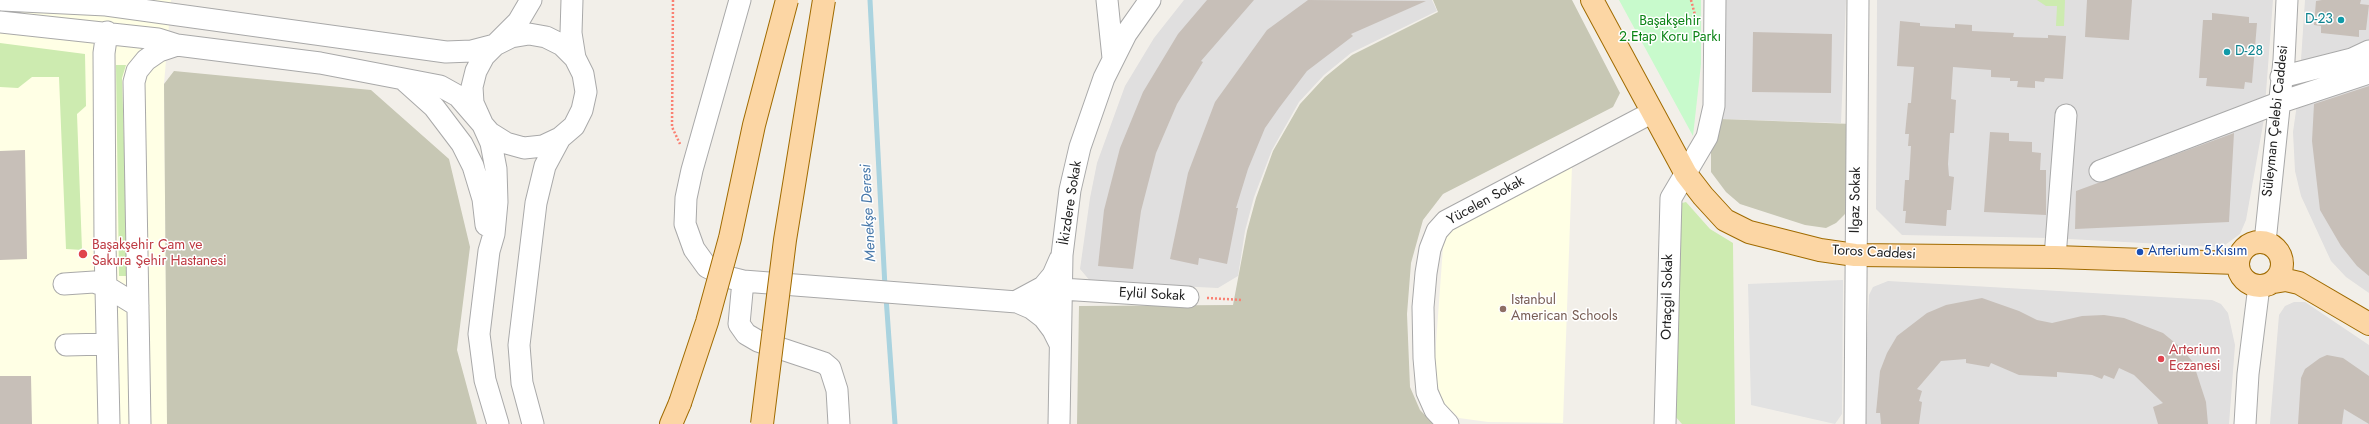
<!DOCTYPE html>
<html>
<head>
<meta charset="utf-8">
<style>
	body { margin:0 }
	canvas { display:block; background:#f2efe9 }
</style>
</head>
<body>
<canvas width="2369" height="424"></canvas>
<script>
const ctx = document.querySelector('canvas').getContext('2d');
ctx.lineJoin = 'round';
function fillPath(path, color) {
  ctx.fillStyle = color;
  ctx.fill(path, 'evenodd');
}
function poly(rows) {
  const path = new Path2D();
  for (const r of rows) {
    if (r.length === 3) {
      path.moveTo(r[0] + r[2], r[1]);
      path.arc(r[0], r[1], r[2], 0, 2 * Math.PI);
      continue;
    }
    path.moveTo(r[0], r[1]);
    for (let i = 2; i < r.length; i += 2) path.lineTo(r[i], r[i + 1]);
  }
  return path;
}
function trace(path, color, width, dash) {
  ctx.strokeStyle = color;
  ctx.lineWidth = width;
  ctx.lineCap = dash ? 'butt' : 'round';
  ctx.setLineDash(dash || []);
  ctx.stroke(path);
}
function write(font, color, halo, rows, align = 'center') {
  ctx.font = font + ' Jost,sans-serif';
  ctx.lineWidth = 3;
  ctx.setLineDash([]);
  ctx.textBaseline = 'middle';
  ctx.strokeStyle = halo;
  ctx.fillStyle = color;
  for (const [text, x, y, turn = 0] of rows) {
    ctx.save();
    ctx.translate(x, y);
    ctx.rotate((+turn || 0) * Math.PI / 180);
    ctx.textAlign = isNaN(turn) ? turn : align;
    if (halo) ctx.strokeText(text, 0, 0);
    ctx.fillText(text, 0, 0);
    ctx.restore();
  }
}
const residential = poly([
	[1184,0,1432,0,1437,11,1351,53,1324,75,1299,102,1272,150,1254,197,1245,231,1238,276,1218,288,1091,282,1080,269,1090,198,1097,163,1125,86,1154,38],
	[1724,0,1846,0,1841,123,1720,119],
	[1877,0,2273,0,2264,119,2246,220,2240,234,2225,245,2218,247,2050,238,1902,235,1876,209],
	[2305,0,2369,0,2369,293,2346,277,2331,261,2301,196,2295,171,2293,132,2299,90],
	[1888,281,2212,300,2221,304,2228,313,2235,345,2229,424,1863,424,1869,295,1873,287],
	[2294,302,2305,302,2369,345,2369,424,2270,424,2279,315,2285,306]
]);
const education = poly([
	[0,0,171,0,164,84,167,424,0,424],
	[1572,166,1563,423,1488,422,1459,418,1442,401,1434,371,1443,247,1446,238,1454,228]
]);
const construction = poly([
	[1433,0,1572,0,1620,93,1613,107,1443,194,1423,220,1411,263,1407,314,1410,387,1420,410,1434,424,1077,424,1079,306,1233,305,1247,231,1256,198,1273,151,1300,104,1325,77,1352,55,1438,12],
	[174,71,371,90,449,159,470,247,457,350,477,424,167,424,164,84],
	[1720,119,1852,124,1849,206,1845,214,1836,223,1826,228,1805,225,1740,204,1726,192,1711,172,1711,152]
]);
const grass = poly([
	[2037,0,2065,0,2064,26,2056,26,2057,6,2046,6],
	[0,43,85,54,86,106,77,114,82,250,66,249,59,77,32,77,18,88,0,87],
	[116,65,126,65,122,78,128,276,119,276],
	[1686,202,1710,229,1733,243,1735,424,1682,424,1674,415,1681,208,1682,203]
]);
const park = poly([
	[1619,0,1701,0,1701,64,1693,136]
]);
const parking = poly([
	[1843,280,1842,414,1835,424,1751,405,1748,284]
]);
const stream = poly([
	[870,0,885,287],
	[886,297,895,424]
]);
const building = poly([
	[1207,0,1254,0,1201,61,1203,62,1177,104,1156,153,1141,211,1133,269,1098,266,1104,210,1120,148,1143,92,1178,34],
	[1308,0,1426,1,1351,34,1353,36,1307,71,1279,108,1265,128,1248,169,1236,208,1238,208,1227,264,1199,258,1198,265,1170,259,1188,173,1215,102,1267,30],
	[2087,0,2132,0,2129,40,2085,37],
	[2322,0,2361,0,2360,4,2369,5,2366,30,2359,30,2359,37,2321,33,2321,26,2314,25,2316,1],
	[2212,13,2249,17,2249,23,2257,23,2252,83,2245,82,2244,89,2206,86,2207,78,2199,78,2203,20,2212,20],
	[1900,21,1920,23,1920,26,1955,28,1955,24,1972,25,1972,31,2014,33,2013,37,2048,38,2048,35,2066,36,2063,79,2045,78,2044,82,2035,81,2035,88,2017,87,2018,81,2010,81,2010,78,1991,77,1991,70,1953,67,1951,99,1956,100,1954,133,1950,133,1948,164,1949,176,1954,177,1951,210,1947,210,1946,226,1905,223,1906,211,1903,211,1905,180,1909,180,1911,146,1908,146,1909,134,1905,134,1908,103,1911,103,1914,67,1897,66],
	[1753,32,1832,34,1831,93,1752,92],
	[2369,86,2369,276,2357,266,2341,246,2320,210,2312,141,2314,104],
	[1990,132,2009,133,2009,141,2032,142,2032,152,2041,153,2040,170,2046,170,2046,215,1984,212],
	[2234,133,2229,222,2075,229,2076,191],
	[25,150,27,259,0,260,0,151],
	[1982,298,2019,311,2037,320,2052,323,2082,316,2104,315,2124,318,2163,333,2180,347,2193,362,2206,402,2208,424,2158,424,2153,407,2163,403,2134,375,2119,368,2114,379,2104,375,2102,379,2092,375,2057,372,2057,377,2019,375,1991,363,1989,367,1966,363,1966,359,1941,361,1917,389,1922,391,1919,401,1922,402,1919,424,1881,424,1880,413,1876,413,1880,371,1887,353,1897,336,1927,313,1946,305],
	[2327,355,2343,358,2369,376,2369,424,2344,409,2342,424,2298,424,2301,378,2305,369,2320,358],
	[0,376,31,376,32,424,0,424]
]);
const path = poly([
	[673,0,672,127,680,144],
	[1691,0,1695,15],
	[1207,298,1243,300]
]);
const minor = poly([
	[2,0,106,5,446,52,472,51,495,45,511,37,529,34,546,37,562,45,575,58],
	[740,0,692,170,686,198,685,224,694,249,707,267,727,277,743,281,1017,302,1061,302],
	[1107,0,1113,58],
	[0,22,158,39,177,45,320,63,440,86,458,96,490,133,506,143,524,148,543,146,560,138],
	[107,32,104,53,105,244,109,424],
	[2281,77,2352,59,2369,51],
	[405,81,434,107,462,144,473,166,483,199,486,225],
	[2100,171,2278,103,2369,73],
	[2265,242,2284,60,2287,0],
	[2055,257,2066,115],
	[743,281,739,324,746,334,758,341,824,363,830,368,837,390,839,424],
	[64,284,94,282,107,287,138,306],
	[1061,289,1188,297],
	[1017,301,1043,287,1053,275,1060,259],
	[1017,302,1031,308,1044,318,1053,330,1060,344],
	[66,345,107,344],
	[140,424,134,82,137,71,146,60,159,51,177,45],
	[498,424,485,380,479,334,489,251,494,234,497,202,496,169,491,143,473,103,472,87,476,71,484,56,518,22,531,0],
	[533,424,522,383,519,345,536,203,545,166,560,138,574,126,582,110,586,92,583,74,575,58,571,33,572,0],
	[1059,424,1062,255,1070,190,1080,147,1104,78,1126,34,1150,0],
	[1448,424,1435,410,1427,392,1424,358,1423,307,1426,273,1430,249,1437,231,1446,221,1651,113],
	[1665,424,1671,198,1707,137,1714,106,1715,0],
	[1855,424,1858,0],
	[2245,424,2248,374,2259,286]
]);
const major = poly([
	[1592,0,1686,174,1703,196,1725,220,1749,232,1820,250,1855,255,2055,257,2237,263],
	[2260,264,22],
	[2274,282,2286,280,2299,283,2369,324],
	[671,424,680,403]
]);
const majorBridge = poly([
	[680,403,707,322,730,238,754,125,787,0],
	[762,424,785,240,824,0]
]);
const markers = [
	[2341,20,4,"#0f9aa8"],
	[2227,52,4,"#0f9aa8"],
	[2140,252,4,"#1a4fb4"],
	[83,254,5,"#e0444e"],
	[1503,309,4,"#8d6e63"],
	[2161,359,4,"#e0444e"]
];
const cultureNames = [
	["D-23",2333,20],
	["D-28",2235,52,"left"]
];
const parkNames = [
	["Başakşehir",1670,22],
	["2.Etap Koru Parkı",1670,38]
];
const streetNames = [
	["Süleyman Çelebi Caddesi",2276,121,-84],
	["Ilgaz Sokak",1856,200,-89],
	["Yücelen Sokak",1486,201,-29],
	["İkizdere Sokak",1071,203,-81],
	["Toros Caddesi",1874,253,3],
	["Eylül Sokak",1152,295,3],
	["Ortaçgil Sokak",1668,297,-89]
];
const healthNames = [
	["Başakşehir Çam ve",92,246],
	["Sakura Şehir Hastanesi",92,262],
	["Arterium",2169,351],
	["Eczanesi",2169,367]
];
const transitNames = [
	["Arterium 5.Kısım",2148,252]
];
const educationNames = [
	["Istanbul",1511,301],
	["American Schools",1511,317]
];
const waterNames = [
	["Menekşe Deresi",869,213,-93]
];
fillPath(residential, '#e0dfdf');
fillPath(education, '#ffffe5');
fillPath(construction, '#c7c7b4');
fillPath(grass, '#cdebb0');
fillPath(park, '#c8facc');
fillPath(parking, '#e2e2e2');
trace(stream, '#aad3df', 5);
fillPath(building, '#c7bfb8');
trace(minor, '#a9a9a9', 23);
trace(major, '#a06b00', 24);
trace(path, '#fa8072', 2.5, [2, 2]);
trace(minor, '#fff', 21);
trace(major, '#fcd6a4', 22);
trace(majorBridge, '#a06b00', 24, []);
trace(majorBridge, '#fcd6a4', 22);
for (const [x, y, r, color] of markers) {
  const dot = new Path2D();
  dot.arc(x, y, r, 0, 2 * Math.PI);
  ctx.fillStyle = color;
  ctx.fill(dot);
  trace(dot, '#fff', 1.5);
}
write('14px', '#0d838f', '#fff', cultureNames, 'right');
write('14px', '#0c8416', '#fff', parkNames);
write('14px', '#222', '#fff', streetNames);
write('14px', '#be3a42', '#fff', healthNames, 'left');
write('14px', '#164399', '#fff', transitNames, 'left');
write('14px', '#785e54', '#fff', educationNames, 'left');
write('italic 15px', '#4a7aab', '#fff', waterNames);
</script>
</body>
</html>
